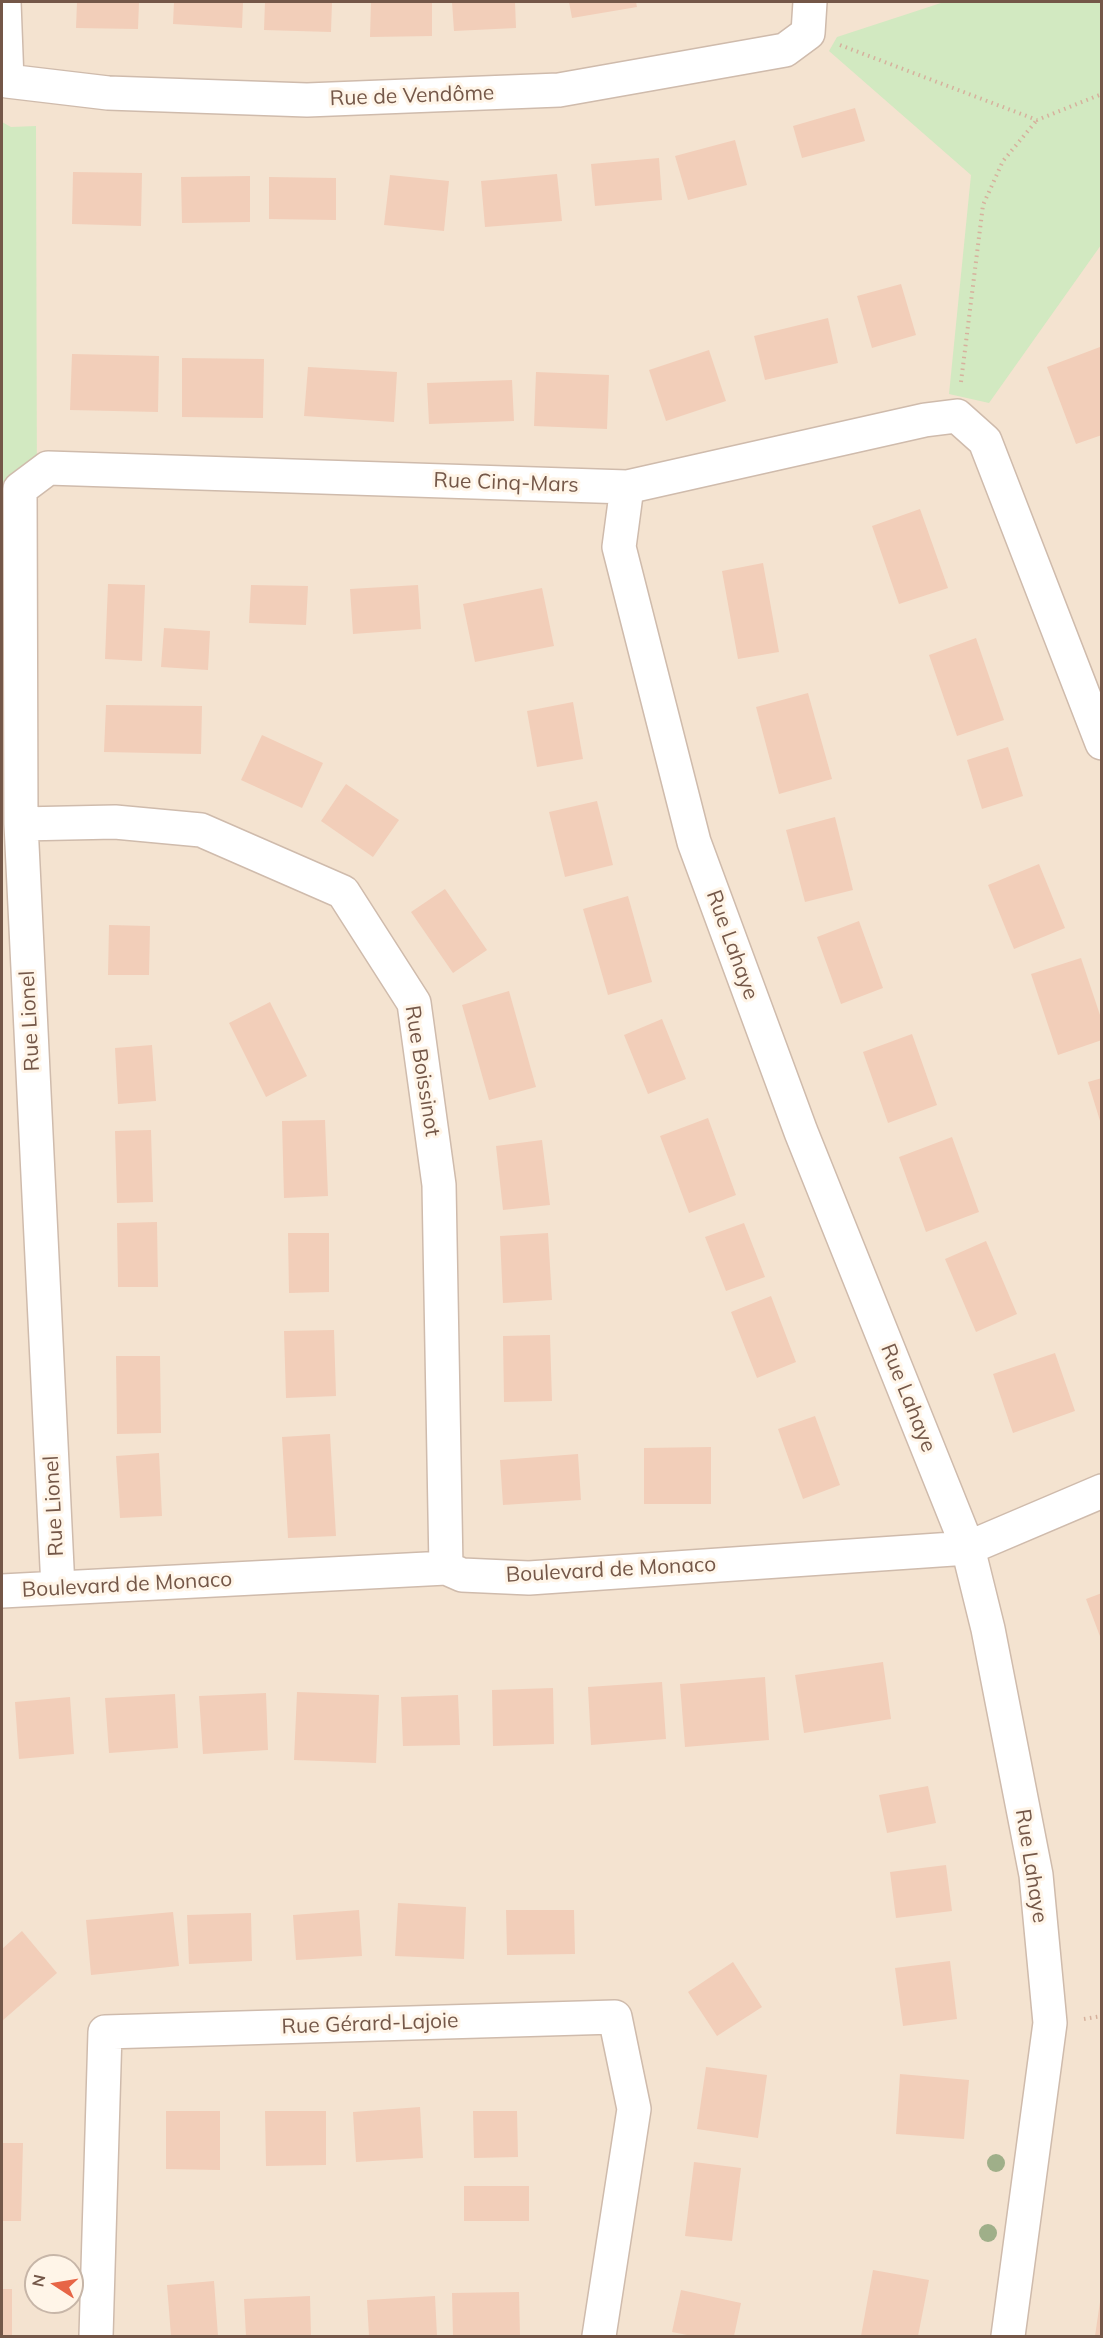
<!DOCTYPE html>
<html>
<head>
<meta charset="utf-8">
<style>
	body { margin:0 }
	#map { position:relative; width:1103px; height:2338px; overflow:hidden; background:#fcf1e2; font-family:Mulish,sans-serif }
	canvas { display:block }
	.frame { position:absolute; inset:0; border:3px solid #745748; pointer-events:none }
	.north { position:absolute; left:24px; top:2254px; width:60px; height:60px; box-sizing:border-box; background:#fff5e8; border:2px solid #c7b6a8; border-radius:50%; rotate:282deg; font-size:16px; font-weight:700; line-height:24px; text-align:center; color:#745748 }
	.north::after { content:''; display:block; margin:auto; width:21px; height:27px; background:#e76546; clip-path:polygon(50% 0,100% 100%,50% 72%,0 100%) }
</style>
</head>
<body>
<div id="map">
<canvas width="1103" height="2338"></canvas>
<div class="frame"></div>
<div class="north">N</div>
</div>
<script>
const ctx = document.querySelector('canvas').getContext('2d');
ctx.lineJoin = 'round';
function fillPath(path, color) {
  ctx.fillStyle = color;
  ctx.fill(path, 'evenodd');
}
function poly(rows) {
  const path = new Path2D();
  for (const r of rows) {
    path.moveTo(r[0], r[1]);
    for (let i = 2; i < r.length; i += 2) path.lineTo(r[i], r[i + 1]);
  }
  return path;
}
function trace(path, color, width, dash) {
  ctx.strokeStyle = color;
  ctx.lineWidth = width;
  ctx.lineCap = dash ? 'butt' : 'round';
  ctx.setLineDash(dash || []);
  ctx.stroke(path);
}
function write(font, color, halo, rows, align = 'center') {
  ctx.font = font + ' Mulish,sans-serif';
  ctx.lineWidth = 6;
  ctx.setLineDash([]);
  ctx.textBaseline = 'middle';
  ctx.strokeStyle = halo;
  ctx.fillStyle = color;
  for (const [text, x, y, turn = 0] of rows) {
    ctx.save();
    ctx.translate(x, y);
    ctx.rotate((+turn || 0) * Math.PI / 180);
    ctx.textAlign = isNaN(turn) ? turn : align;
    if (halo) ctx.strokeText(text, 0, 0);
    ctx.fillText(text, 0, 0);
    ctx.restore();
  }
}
const residential = poly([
	[2,2,1101,2,1101,2336,2,2336],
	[36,2266,72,2266,72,2302,36,2302]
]);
const green = poly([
	[944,2,1101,2,1101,245,989,403,949,394,971,175,829,51,837,37],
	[2,122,11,127,36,126,37,510,2,510]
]);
const building = poly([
	[77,2,139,2,138,29,76,28],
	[174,2,243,2,242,28,173,24],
	[265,2,332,2,331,32,264,30],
	[371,2,432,2,432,36,370,37],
	[452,2,515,2,516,28,454,31],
	[569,2,636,2,637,7,572,18],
	[855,108,865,141,802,158,793,126],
	[735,140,747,185,688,200,675,156],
	[659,158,662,200,595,206,591,164],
	[73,172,142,173,141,226,72,224],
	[557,174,562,221,485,227,481,181],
	[390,175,449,181,444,231,384,225],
	[250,176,250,222,182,223,181,177],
	[269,177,336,178,336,220,269,219],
	[901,284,916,335,872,348,857,296],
	[828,318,838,363,765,380,754,336],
	[1100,347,1102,435,1076,444,1047,367],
	[709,350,726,401,666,421,649,370],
	[72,354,159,356,158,412,70,410],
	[182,358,264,359,263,418,182,417],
	[308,367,397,372,394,422,304,416],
	[536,372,609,375,607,429,534,426],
	[512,380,514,421,429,424,427,383],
	[920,509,948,588,899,604,872,526],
	[763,563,779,652,738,659,722,571],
	[108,584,145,585,142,661,105,659],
	[251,585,308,586,306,625,249,623],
	[418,585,421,629,353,634,350,589],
	[542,588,554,646,475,662,463,604],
	[164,628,210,631,208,670,161,667],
	[976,638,1004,720,957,736,929,655],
	[808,693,832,779,779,794,756,707],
	[573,702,583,759,537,767,527,711],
	[106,705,202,706,201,754,104,752],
	[262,735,323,763,302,808,241,780],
	[1008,747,1023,796,982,809,967,760],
	[346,784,399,820,373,857,321,821],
	[597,801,613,865,565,877,549,812],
	[835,817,853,890,805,902,786,830],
	[1039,864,1065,928,1014,949,988,885],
	[445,889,487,950,453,973,411,912],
	[628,896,652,982,608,995,583,909],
	[859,921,883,988,841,1004,817,937],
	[109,925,150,926,149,975,108,975],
	[1081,958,1102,1021,1102,1040,1058,1055,1031,974],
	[509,991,536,1087,489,1100,462,1005],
	[270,1002,307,1076,266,1097,229,1023],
	[662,1019,686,1079,648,1094,624,1035],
	[912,1034,937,1105,888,1123,863,1052],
	[152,1045,156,1101,118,1104,115,1048],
	[1102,1078,1102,1124,1101,1124,1088,1082],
	[708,1118,736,1195,689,1213,660,1136],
	[325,1120,328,1196,284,1198,282,1121],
	[151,1130,153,1202,117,1203,115,1131],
	[952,1137,979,1212,926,1232,899,1157],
	[542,1140,550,1205,503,1210,496,1146],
	[157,1222,158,1287,118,1287,117,1223],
	[744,1223,765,1277,726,1291,705,1237],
	[288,1233,329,1233,329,1292,289,1293],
	[548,1233,552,1300,503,1303,500,1236],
	[986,1241,1017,1314,976,1332,945,1259],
	[771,1296,796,1362,757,1378,731,1312],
	[334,1330,336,1396,286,1398,284,1331],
	[550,1335,552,1401,504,1402,503,1336],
	[1055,1353,1075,1411,1013,1433,993,1374],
	[116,1356,160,1356,161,1433,117,1434],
	[815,1416,840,1485,803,1499,778,1429],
	[330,1434,336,1536,288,1538,282,1437],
	[711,1447,711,1504,644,1504,644,1448],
	[159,1453,162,1516,120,1518,116,1456],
	[578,1454,581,1500,503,1505,500,1460],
	[1102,1593,1102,1639,1101,1639,1086,1599],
	[883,1662,891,1719,804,1733,795,1675],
	[765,1677,769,1740,685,1747,680,1684],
	[662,1682,666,1739,591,1745,588,1687],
	[553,1688,554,1744,493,1746,492,1690],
	[297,1692,379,1695,376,1763,294,1760],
	[266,1693,268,1750,203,1754,199,1696],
	[175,1694,178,1748,109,1753,105,1698],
	[458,1695,460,1745,403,1746,401,1697],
	[70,1697,74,1754,19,1759,15,1702],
	[928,1786,936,1823,887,1833,879,1795],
	[946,1865,952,1911,896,1918,890,1872],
	[398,1903,466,1907,464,1959,395,1956],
	[359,1910,362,1956,296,1960,293,1915],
	[506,1910,574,1910,575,1954,507,1955],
	[173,1912,179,1966,91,1975,86,1920],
	[251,1913,252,1961,189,1964,187,1915],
	[22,1931,57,1973,2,2021,2,1949],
	[950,1961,957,2019,903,2026,895,1968],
	[733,1962,762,2007,717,2036,688,1992],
	[706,2067,767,2075,758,2138,697,2129],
	[900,2074,969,2080,964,2139,896,2134],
	[420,2107,423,2158,356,2162,353,2112],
	[166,2111,220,2111,220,2170,166,2169],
	[265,2111,326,2111,326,2165,266,2166],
	[473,2111,517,2111,518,2157,474,2158],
	[2,2143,23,2143,21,2221,2,2221],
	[694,2162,741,2168,732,2241,685,2236],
	[464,2186,529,2186,529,2221,464,2221],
	[873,2270,929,2280,918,2336,861,2336],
	[214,2281,218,2336,171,2336,167,2285],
	[2,2289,12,2289,12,2336,2,2336],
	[681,2290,741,2303,734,2336,692,2336,672,2332],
	[519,2292,520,2336,453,2336,452,2293],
	[310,2296,311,2336,246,2336,244,2299],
	[435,2296,437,2336,369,2336,367,2300],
	[1100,2302,1102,2336,1095,2336]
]);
const path = poly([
	[840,45,1037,120,1102,94],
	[961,382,983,205,1003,161,1037,120],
	[1084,2019,1102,2016]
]);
const minor = poly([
	[4,2,7,81,108,93,307,100,559,90,785,50,808,33,810,2],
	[627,487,619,547,694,842,801,1132,968,1548,988,1629,1036,1875,1050,2023,1008,2336],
	[21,824,115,822,201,830,343,892,414,1003,439,1185,446,1568],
	[58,1588,21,824,20,489,48,468,627,487,925,420,957,416,985,441,1102,743],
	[2,1591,446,1568,462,1575,529,1578,968,1548,1102,1491],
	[96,2336,105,2032,615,2017,634,2109,599,2336]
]);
const trees = [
	[996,2163],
	[988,2233]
];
const streetNames = [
	["Rue de Vendôme",412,96,-2],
	["Rue Cinq-Mars",506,483,2],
	["Rue Lahaye",732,945,70],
	["Rue Lionel",30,1021,-93],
	["Rue Boissinot",422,1071,81],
	["Rue Lahaye",908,1398,68],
	["Rue Lionel",54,1506,-93],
	["Boulevard de Monaco",611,1570,-3],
	["Boulevard de Monaco",127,1585,-3],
	["Rue Lahaye",1031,1866,81],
	["Rue Gérard-Lajoie",370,2024,-2]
];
fillPath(residential, '#f4e3d0');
fillPath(green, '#d2e9c1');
fillPath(building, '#f2ceb9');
trace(minor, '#cfbbac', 36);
trace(path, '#d6b19d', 4, [1.5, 4.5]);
trace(minor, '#fff', 33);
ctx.fillStyle = '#9faf89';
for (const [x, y] of trees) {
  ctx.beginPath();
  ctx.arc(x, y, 9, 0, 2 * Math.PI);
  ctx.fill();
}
write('21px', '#745748', '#fff5e8', streetNames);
</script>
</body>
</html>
